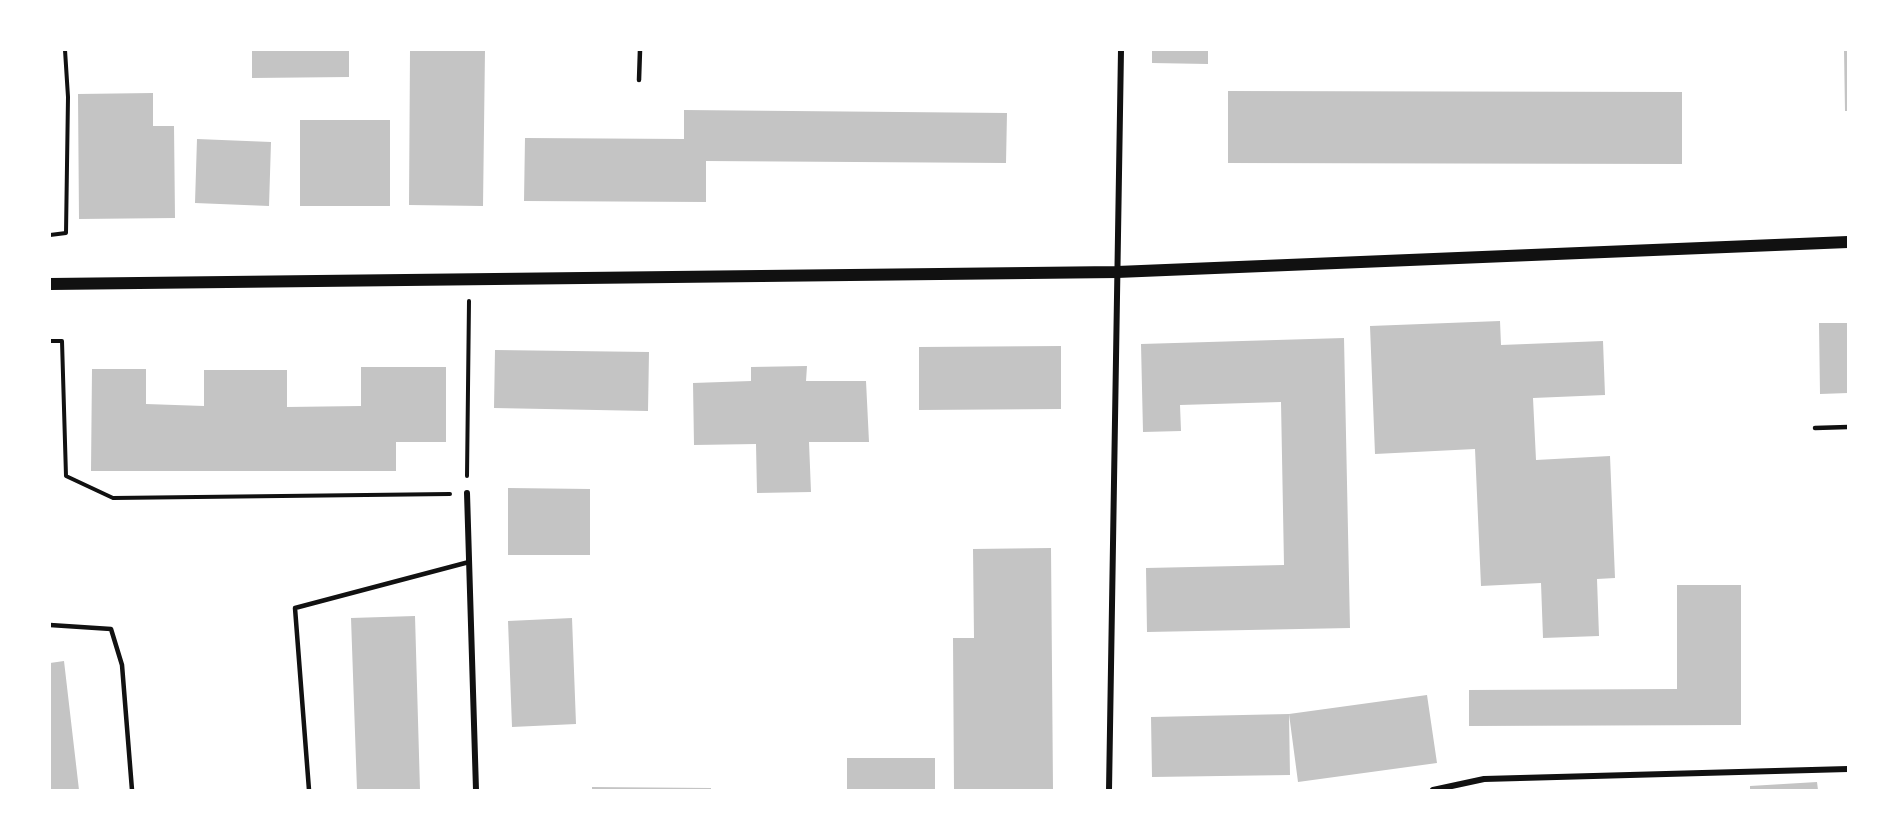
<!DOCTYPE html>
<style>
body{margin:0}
#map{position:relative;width:1898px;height:840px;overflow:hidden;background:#fff;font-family:Arial,sans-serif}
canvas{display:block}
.frame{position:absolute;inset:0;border:51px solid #fff;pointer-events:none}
</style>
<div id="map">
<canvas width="1898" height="840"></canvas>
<div class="frame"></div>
</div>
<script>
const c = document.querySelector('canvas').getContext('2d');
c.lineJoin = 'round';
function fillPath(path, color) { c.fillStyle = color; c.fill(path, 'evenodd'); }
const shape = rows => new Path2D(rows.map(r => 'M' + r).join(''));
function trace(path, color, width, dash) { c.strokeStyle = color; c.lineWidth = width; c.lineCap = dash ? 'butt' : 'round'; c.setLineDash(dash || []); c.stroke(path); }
const building = shape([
 [252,50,349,50,349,77,252,78],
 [410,50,485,50,483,206,409,205],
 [1152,50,1208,50,1208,64,1152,63],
 [1844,50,1848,50,1848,111,1845,111],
 [1228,91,1682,92,1682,164,1228,163],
 [153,93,153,126,174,126,175,218,79,219,78,94],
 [684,110,1007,113,1006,163,706,161,706,202,524,201,525,138,684,139],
 [300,120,390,120,390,206,300,206],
 [197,139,271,142,269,206,195,203],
 [1500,321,1501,345,1603,341,1605,395,1533,398,1536,460,1610,456,1615,578,1597,579,1599,636,1543,638,1541,583,1481,586,1475,449,1375,454,1370,326],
 [1819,323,1848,323,1848,393,1820,394],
 [1344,338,1350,628,1147,632,1146,568,1284,565,1281,402,1180,405,1181,431,1143,432,1141,344],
 [1061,346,1061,409,919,410,919,347],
 [495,350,649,352,648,411,494,408],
 [807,366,806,381,866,381,869,442,809,442,811,492,757,493,756,444,694,445,693,383,751,381,751,367],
 [361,367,446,367,446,442,396,442,396,471,91,471,92,369,146,369,146,404,204,406,204,370,287,370,287,407,361,406],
 [508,488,590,489,590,555,508,555],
 [1051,548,1053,790,954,790,953,638,974,638,973,549],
 [1677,585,1741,585,1741,725,1469,726,1469,690,1677,689],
 [415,616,420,790,357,790,351,618],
 [572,618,576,724,512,727,508,621],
 [64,661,79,790,50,790,50,663],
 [1427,695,1437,763,1298,782,1289,714],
 [1289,714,1290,775,1152,777,1151,717],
 [847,758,935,758,935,790,847,790],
 [1817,782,1818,790,1750,790,1750,786],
 [592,787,711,788,711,790,592,790]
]);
const path = shape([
 [50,235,66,233,68,97,65,50],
 [50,341,62,341,66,476,113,498,450,494],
 [467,476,469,301]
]);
const service = shape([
 [639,80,640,50],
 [1815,428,1848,427],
 [50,625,111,629,122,665,132,790],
 [309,790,295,608,469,562]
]);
const minor = shape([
 [467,493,476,790],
 [1109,790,1121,50],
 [1433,790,1484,779,1848,769]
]);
const secondary = shape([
 [50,284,1117,272,1848,242]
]);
fillPath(building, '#c4c4c4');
trace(path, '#111', 4);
trace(service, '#111', 4.5);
trace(minor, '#111', 6);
trace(secondary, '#111', 12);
</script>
